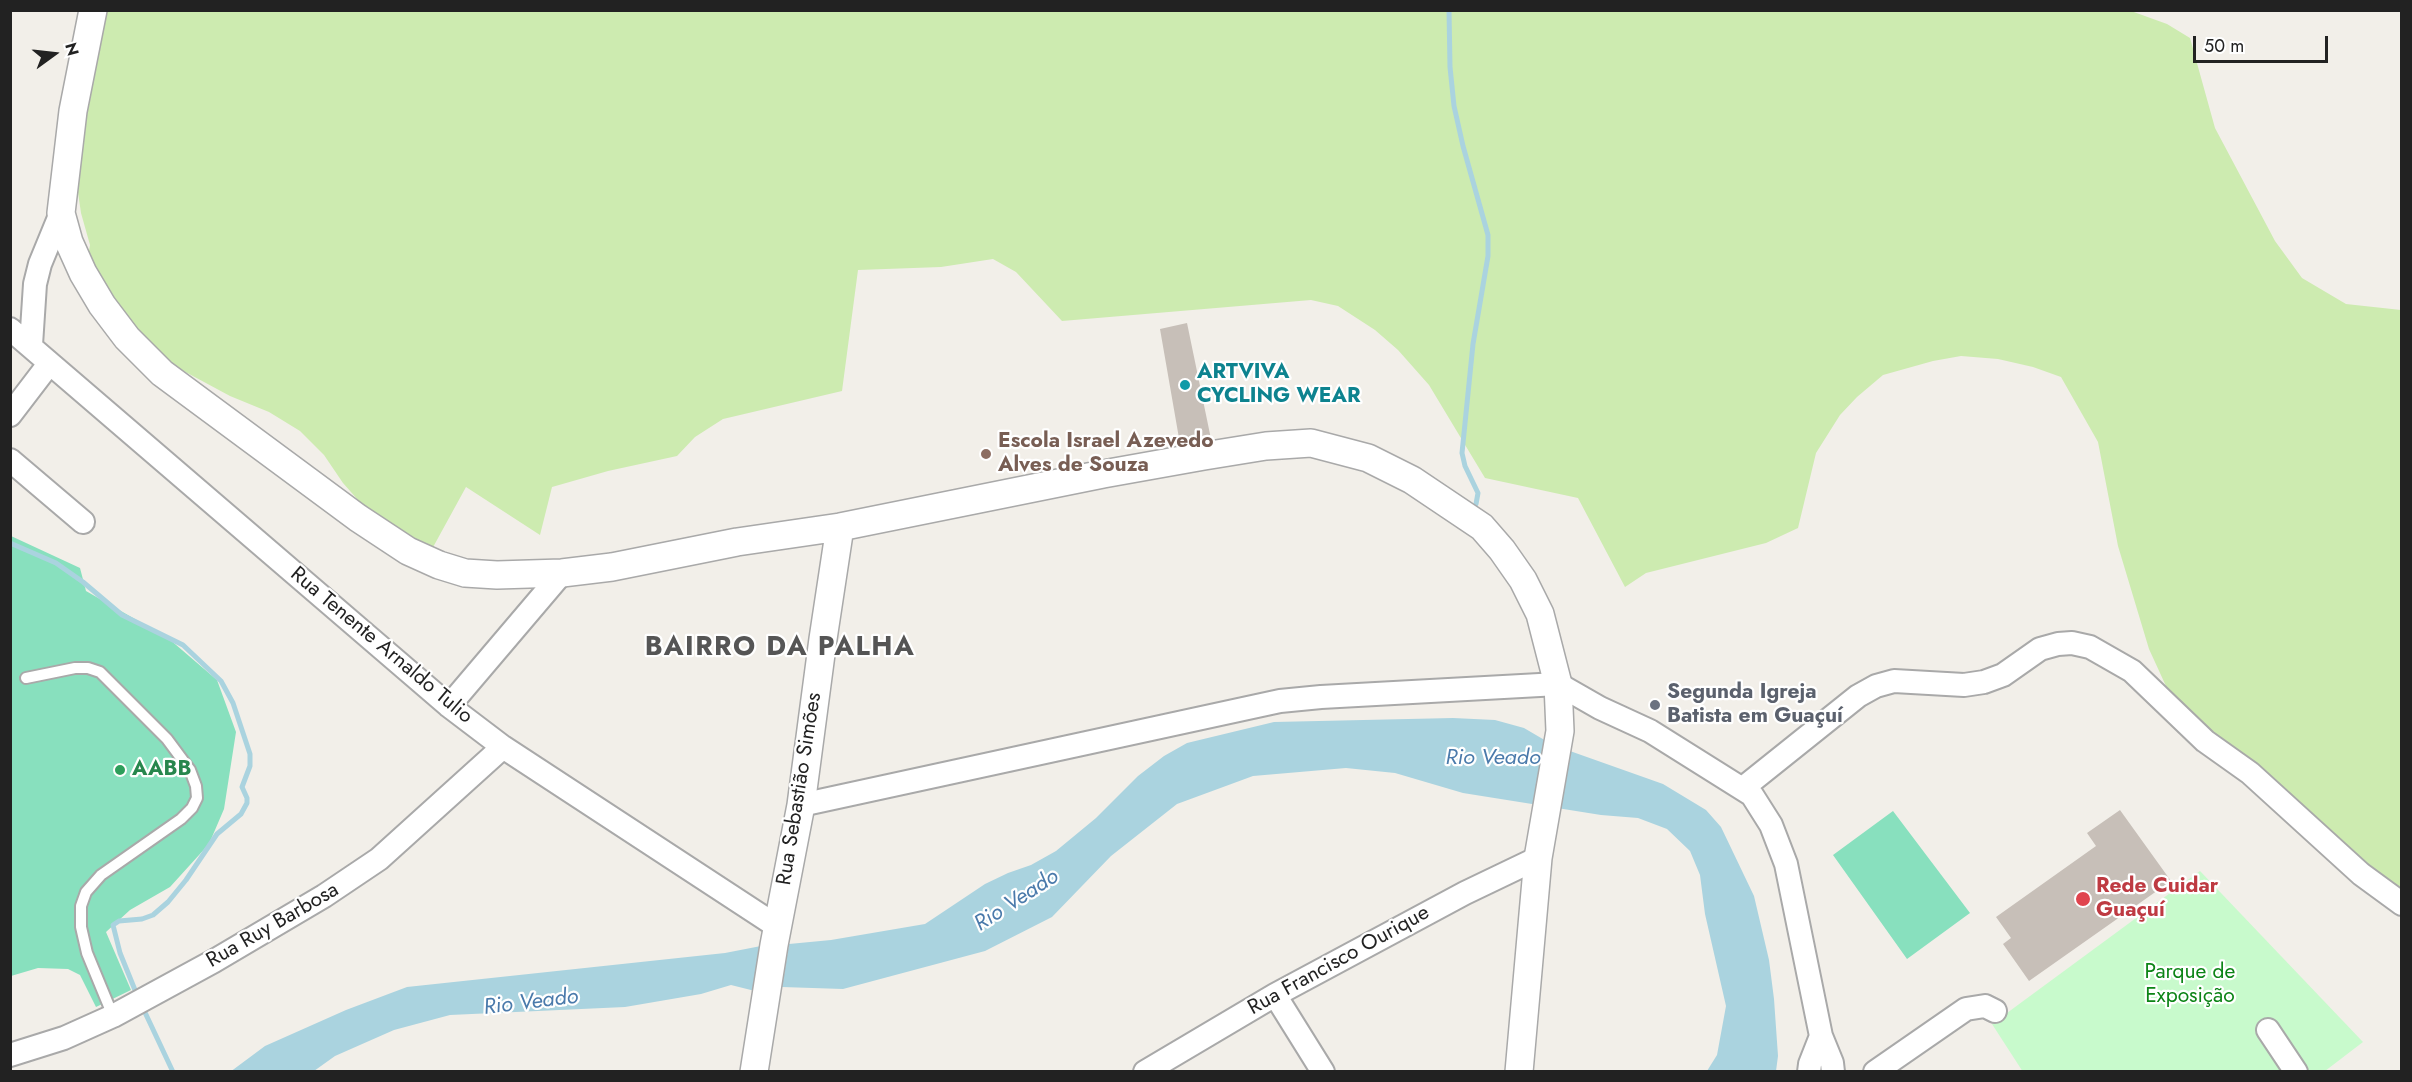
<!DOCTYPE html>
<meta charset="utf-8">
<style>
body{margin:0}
#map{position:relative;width:2412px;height:1082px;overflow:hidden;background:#f2efe9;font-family:Jost,sans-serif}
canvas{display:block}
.frame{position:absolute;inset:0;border:12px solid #222;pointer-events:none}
.north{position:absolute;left:24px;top:24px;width:60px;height:60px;-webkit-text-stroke:4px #fff;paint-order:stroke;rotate:75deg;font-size:16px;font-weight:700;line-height:24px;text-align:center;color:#222}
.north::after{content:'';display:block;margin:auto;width:21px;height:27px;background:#222;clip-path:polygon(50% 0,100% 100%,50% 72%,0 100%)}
.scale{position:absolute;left:2193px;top:36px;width:135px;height:27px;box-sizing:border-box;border:3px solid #222;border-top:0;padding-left:8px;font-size:18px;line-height:21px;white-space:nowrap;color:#222;-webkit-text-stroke:4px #fff;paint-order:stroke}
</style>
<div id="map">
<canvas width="2412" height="1082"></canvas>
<div class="frame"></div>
<div class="north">N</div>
<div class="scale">50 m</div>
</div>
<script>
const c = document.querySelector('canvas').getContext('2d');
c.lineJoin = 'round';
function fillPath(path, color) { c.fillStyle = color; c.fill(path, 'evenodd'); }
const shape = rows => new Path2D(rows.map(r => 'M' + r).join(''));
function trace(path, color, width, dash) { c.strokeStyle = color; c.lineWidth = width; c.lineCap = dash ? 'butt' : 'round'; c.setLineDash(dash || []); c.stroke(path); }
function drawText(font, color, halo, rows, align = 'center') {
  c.font = font + ' Jost,sans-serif'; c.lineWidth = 4.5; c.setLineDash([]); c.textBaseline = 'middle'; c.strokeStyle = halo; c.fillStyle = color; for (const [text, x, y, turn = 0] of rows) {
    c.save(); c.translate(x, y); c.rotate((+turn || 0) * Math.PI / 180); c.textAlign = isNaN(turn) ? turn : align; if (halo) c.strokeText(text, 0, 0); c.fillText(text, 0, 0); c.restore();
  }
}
const grass = shape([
 [107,10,2131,11,2167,24,2190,38,2215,128,2275,241,2302,278,2346,304,2401,310,2401,914,2272,784,2171,697,2149,649,2118,546,2098,442,2061,377,2033,367,1998,359,1961,356,1933,361,1883,375,1857,397,1840,415,1816,453,1798,528,1766,543,1646,573,1625,587,1578,498,1485,478,1429,385,1398,350,1375,330,1338,306,1311,300,1062,321,1016,272,993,259,941,267,858,270,842,391,723,419,695,437,677,456,608,471,552,487,540,535,466,487,426,560,373,517,343,483,324,455,300,431,269,412,230,396,139,347,87,263,90,245,81,213,75,172,81,109]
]);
const park = shape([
 [2200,871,2363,1042,2325,1071,2023,1072,1992,1024]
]);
const pitch = shape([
 [11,536,80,568,86,591,168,638,217,680,236,732,224,809,209,844,170,887,130,910,106,932,131,990,96,1007,80,975,68,969,38,968,11,976],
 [1893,811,1970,913,1907,959,1833,855]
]);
const water = shape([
 [1453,718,1495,720,1524,728,1553,745,1663,784,1706,810,1721,827,1754,896,1769,960,1774,999,1778,1056,1776,1071,1707,1071,1717,1055,1726,1006,1705,914,1700,875,1690,851,1667,829,1638,818,1601,815,1463,793,1395,773,1346,768,1253,776,1177,804,1111,856,1052,917,985,951,843,989,782,987,789,944,831,940,925,924,985,884,1008,873,1031,865,1056,851,1096,818,1138,776,1164,756,1187,743,1274,722],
 [761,946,755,991,731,985,701,994,625,1007,450,1015,394,1030,369,1041,335,1056,314,1071,230,1072,265,1046,346,1010,407,987,725,953]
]);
const stream = shape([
 [1449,10,1450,67,1454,106,1463,146,1488,235,1488,256,1473,344,1462,453,1465,466,1478,493,1476,504],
 [10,543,56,563,83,582,122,615,183,645,221,681,233,703,250,754,250,766,242,787,247,798,247,803,241,814,217,834,186,880,168,902,153,915,142,919,119,921,113,925,120,953,137,995],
 [142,1006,173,1072]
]);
const building = shape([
 [1187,323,1211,439,1180,444,1160,329],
 [2120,810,2171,881,2029,981,2003,944,2011,938,1996,917,2096,846,2087,833]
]);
const service = shape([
 [26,678,75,668,88,668,100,672,167,739,190,770,196,786,197,798,192,808,181,819,101,875,86,892,81,906,81,927,87,953,113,1016]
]);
const minor = shape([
 [10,329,449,706,503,747,778,927],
 [31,345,35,284,40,264,61,213],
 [10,415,49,364],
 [10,460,83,522],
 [449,706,562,573],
 [1743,788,1858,696,1876,686,1894,681,1964,685,1984,682,2003,675,2040,649,2058,644,2072,643,2090,647,2132,671,2205,741,2250,773,2361,874,2402,904],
 [801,805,1280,701,1321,697,1558,684,1600,708,1650,731,1752,795,1771,825,1786,864,1821,1036,1832,1063,1833,1072],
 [1275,995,1323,1072],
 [2268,1030,2296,1072],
 [10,1055,64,1038,113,1016,214,961,324,896,379,859,503,747],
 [1145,1072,1275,995,1465,893,1538,858],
 [1809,1072,1810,1064,1821,1036],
 [1875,1072,1966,1009,1985,1006,1995,1011]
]);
const tertiary = shape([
 [93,10,73,111,61,213,69,242,83,273,102,305,127,338,162,373,358,518,408,551,439,565,465,573,497,575,562,573,612,567,737,542,840,527,1103,474,1204,456,1266,446,1311,443,1368,458,1412,480,1482,527,1502,550,1523,580,1540,614,1558,684,1560,731,1538,858,1519,1072],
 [754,1072,774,945,801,805,823,639,840,527]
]);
const markers = [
 [1185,385,6,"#0f9aa8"],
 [986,454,6,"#8d6e63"],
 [1655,705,6,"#6b7280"],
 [120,770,6,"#2e9e5b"],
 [2083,899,8,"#e0444e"]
];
const cultureNames = [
 ["ARTVIVA",1197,373],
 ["CYCLING WEAR",1197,397]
];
const educationNames = [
 ["Escola Israel Azevedo",998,442],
 ["Alves de Souza",998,466]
];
const streetNames = [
 ["Rua Tenente Arnaldo Tulio",381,646,40],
 ["Rua Sebastião Simões",800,789,-81],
 ["Rua Ruy Barbosa",273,926,-30],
 ["Rua Francisco Ourique",1339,961,-29]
];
const worshipNames = [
 ["Segunda Igreja",1667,693],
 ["Batista em Guaçuí",1667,717]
];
const leisureNames = [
 ["AABB",132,770]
];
const healthNames = [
 ["Rede Cuidar",2096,887],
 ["Guaçuí",2096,911]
];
const parkNames = [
 ["Parque de",2190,973],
 ["Exposição",2190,997]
];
const waterNames = [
 ["Rio Veado",1493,759],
 ["Rio Veado",1017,901,-33],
 ["Rio Veado",531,1003,-7]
];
const districtNames = [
 ["BAIRRO DA PALHA",780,648]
];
fillPath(grass, '#cdebb0');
fillPath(park, '#c8facc');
fillPath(pitch, '#88e0be');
fillPath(water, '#aad3df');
trace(stream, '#aad3df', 5);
fillPath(building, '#c7bfb8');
trace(service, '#a9a9a9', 14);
trace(minor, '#a9a9a9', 26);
trace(tertiary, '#a9a9a9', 30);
trace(service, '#fff', 10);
trace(minor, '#fff', 22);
trace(tertiary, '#fff', 27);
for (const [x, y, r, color] of markers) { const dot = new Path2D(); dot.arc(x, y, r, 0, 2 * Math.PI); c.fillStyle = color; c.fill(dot); trace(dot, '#fff', 2); }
drawText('bold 21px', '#0d838f', '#fff', cultureNames, 'left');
drawText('bold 21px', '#785e54', '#fff', educationNames, 'left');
drawText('21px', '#222', '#fff', streetNames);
drawText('bold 21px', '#5b616d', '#fff', worshipNames, 'left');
drawText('bold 21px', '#27864d', '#fff', leisureNames, 'left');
drawText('bold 21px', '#be3a42', '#fff', healthNames, 'left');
drawText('21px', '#0c8416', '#fff', parkNames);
drawText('italic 22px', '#4a7aab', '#fff', waterNames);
c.letterSpacing = '1.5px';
drawText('bold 27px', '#555', '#fff', districtNames);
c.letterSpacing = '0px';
</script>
